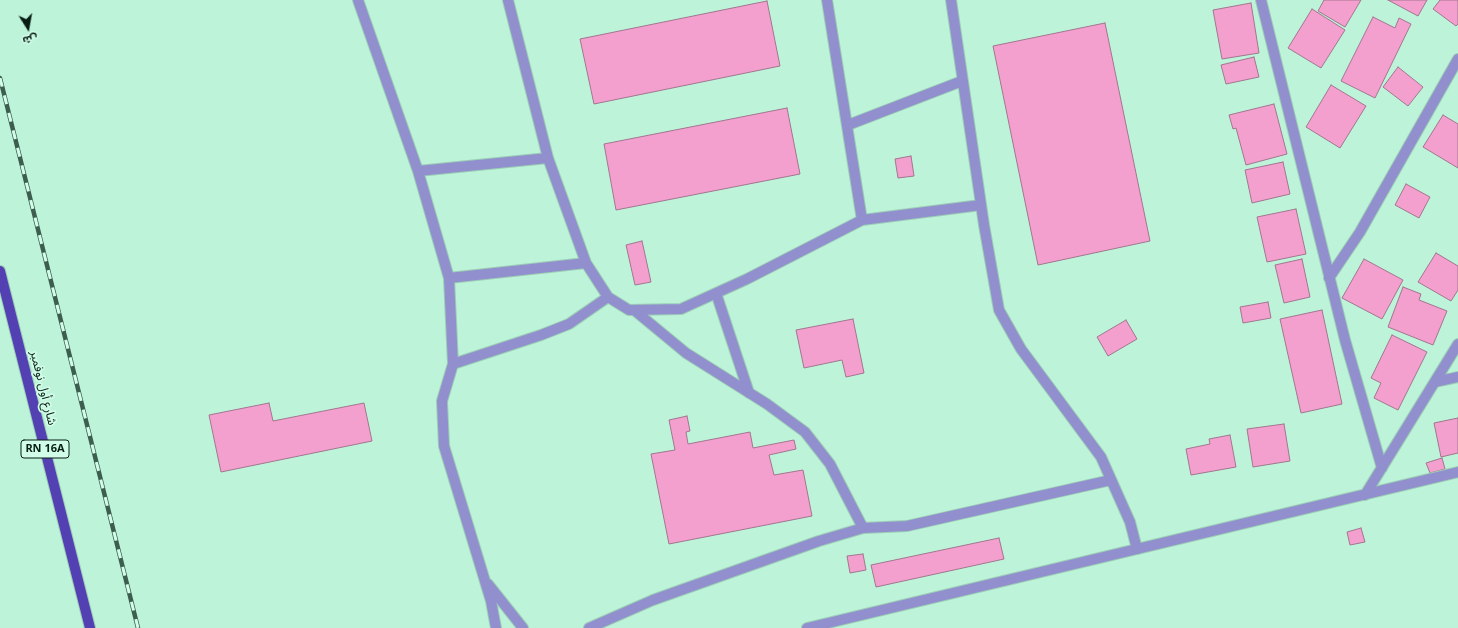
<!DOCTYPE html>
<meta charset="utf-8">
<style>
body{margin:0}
#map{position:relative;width:1458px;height:628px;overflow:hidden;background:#bcf3d9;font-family:"Noto Sans","Noto Sans Arabic",sans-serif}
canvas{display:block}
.north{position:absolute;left:8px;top:8px;width:40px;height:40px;-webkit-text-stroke:3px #d1fde8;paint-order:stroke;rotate:169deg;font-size:11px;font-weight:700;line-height:16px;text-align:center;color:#081e15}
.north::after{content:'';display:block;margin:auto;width:14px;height:18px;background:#081e15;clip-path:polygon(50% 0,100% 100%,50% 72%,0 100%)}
</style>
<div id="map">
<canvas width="1458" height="628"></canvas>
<div class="north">ش</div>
</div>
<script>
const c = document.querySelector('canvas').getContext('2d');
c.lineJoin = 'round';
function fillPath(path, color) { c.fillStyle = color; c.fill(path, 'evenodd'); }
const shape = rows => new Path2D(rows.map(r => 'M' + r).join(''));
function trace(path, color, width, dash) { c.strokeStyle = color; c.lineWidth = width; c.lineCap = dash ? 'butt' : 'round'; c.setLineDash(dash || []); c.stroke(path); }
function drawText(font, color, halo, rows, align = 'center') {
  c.font = font + ' "Noto Sans","Noto Sans Arabic",sans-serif'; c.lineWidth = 3.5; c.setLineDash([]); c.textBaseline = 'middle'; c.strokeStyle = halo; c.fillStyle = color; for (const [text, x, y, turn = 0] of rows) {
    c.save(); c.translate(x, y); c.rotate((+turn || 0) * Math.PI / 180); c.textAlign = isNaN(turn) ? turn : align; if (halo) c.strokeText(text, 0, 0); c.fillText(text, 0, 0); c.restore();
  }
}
const building = shape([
 [1324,0,1361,0,1345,27,1318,11,1324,0],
 [1388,0,1427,0,1418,16,1388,0],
 [1440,0,1458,0,1458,24,1456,26,1433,9,1440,0],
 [767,1,780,66,594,104,580,39,767,1],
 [1251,3,1259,53,1222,59,1213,10,1251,3],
 [1312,9,1345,30,1321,68,1288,48,1312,9],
 [1373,17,1395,28,1399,18,1411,24,1375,98,1341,81,1373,17],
 [1105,23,1150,241,1038,265,993,46,1105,23],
 [1254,57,1259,77,1226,84,1221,65,1254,57],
 [1398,67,1423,87,1408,106,1383,87,1398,67],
 [1331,85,1366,106,1340,148,1306,127,1331,85],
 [1274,104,1287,154,1246,165,1236,128,1233,129,1229,115,1274,104],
 [787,108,800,174,616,210,604,144,787,108],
 [1443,115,1458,124,1458,168,1423,147,1443,115],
 [911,156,914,176,898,178,895,159,911,156],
 [1283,162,1290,194,1252,203,1245,170,1283,162],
 [1406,184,1430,197,1419,218,1395,205,1406,184],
 [1296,209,1306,254,1267,262,1257,217,1296,209],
 [642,241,651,282,635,285,626,245,642,241],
 [1436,253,1458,266,1458,290,1451,301,1418,282,1436,253],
 [1302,259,1310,297,1284,303,1275,265,1302,259],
 [1364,259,1403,280,1382,319,1342,298,1364,259],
 [1403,287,1421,294,1419,300,1447,311,1433,345,1388,327,1403,287],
 [1268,302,1271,318,1243,323,1240,307,1268,302],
 [1322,310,1342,404,1301,413,1280,319,1322,310],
 [853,319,864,373,846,377,842,360,804,368,796,330,853,319],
 [1126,320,1137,339,1108,356,1097,337,1126,320],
 [1392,335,1427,352,1398,410,1374,398,1381,383,1371,378,1392,335],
 [269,403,273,421,364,403,372,441,221,472,209,415,269,403],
 [687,416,690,431,686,432,688,444,750,432,753,448,794,440,796,449,769,455,774,475,803,470,812,516,669,544,651,454,675,450,669,420,687,416],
 [1458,418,1458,453,1441,457,1434,423,1458,418],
 [1284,424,1290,461,1253,467,1247,429,1284,424],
 [1230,435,1236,467,1191,475,1186,449,1210,444,1209,439,1230,435],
 [1442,458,1445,469,1430,473,1426,463,1442,458],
 [1361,528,1365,542,1350,545,1347,532,1361,528],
 [999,538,1004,559,876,587,871,565,999,538],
 [863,554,866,570,850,573,847,556,863,554]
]);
const lane = shape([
 [358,0,418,171,449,278,453,364,442,401,444,446,491,601,496,628],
 [508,0,548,158,586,263,608,297,629,310,681,309,747,279,862,220,981,205],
 [827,0,862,220],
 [951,0,984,225,999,310,1021,349,1101,457,1130,522,1137,549],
 [848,125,962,81],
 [418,171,548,158],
 [449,278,586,263],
 [716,293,749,393],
 [634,310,686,353,767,404,805,432,830,464,863,528],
 [453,364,541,335,569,324,608,297],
 [488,584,523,628],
 [589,628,653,600,819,541,863,528,907,526,1111,480]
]);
const street = shape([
 [1261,0,1345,340,1382,468],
 [1329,278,1360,232,1458,59],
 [1435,382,1458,377],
 [1365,495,1458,344],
 [807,628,1458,472]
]);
const primary = shape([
 [0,271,90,628]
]);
const rail = shape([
 [0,78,138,628]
]);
const shields = [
 [45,449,48]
];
const shieldNames = [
 ["RN 16A",45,449]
];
const streetNames = [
 ["شارع أول نوفمبر",43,388,76]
];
fillPath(building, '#f3a0cf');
trace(building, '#a3758e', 1);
trace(lane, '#9ccdb6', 12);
trace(street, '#9ccdb6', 12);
trace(primary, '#9ccdb6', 12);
trace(lane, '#918fce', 10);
trace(street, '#918fce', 10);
trace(primary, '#5340b3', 10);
trace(rail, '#3d5d4f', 4.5);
trace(rail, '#d1fde8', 3, [9]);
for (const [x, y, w] of shields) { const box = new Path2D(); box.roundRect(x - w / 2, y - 9, w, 18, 3); c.fillStyle = '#d1fde8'; c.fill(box); trace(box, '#081e15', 1); }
drawText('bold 11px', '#081e15', null, shieldNames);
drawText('12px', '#081e15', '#d1fde8', streetNames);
</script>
